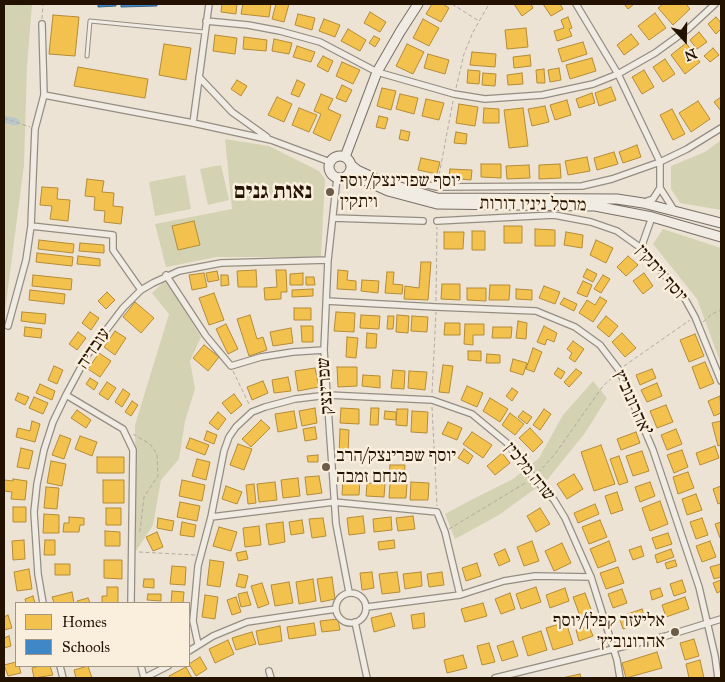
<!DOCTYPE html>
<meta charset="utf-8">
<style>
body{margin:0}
#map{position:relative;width:725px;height:682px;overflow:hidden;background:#ede3d5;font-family:"IM FELL Great Primer",serif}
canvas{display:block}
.frame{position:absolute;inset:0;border:5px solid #231200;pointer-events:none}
.legend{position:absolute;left:15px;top:602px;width:175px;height:65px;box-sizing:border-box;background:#faeedd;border:1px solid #a49685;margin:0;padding:6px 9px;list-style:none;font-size:15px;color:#231200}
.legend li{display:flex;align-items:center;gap:10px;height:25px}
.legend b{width:25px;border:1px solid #a49685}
.north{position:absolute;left:660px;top:15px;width:50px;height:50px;-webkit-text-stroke:4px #faeedd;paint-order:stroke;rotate:159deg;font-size:14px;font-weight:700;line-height:20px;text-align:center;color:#231200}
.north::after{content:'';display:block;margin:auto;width:18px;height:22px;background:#231200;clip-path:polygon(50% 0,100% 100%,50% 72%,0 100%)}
</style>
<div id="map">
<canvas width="725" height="682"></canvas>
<div class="frame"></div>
<ul class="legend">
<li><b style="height:14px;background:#f2c14e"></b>Homes</li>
<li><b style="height:14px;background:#3f88c5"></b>Schools</li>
</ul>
<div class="north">N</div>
</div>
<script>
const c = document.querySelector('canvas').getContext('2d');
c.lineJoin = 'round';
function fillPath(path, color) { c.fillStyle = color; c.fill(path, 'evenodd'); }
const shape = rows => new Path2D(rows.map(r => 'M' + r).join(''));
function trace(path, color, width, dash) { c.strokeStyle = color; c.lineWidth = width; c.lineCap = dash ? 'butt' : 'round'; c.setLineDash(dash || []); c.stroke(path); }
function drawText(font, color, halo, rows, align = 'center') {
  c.font = font + ' "IM FELL Great Primer","Frank Ruhl Libre",serif'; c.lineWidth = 5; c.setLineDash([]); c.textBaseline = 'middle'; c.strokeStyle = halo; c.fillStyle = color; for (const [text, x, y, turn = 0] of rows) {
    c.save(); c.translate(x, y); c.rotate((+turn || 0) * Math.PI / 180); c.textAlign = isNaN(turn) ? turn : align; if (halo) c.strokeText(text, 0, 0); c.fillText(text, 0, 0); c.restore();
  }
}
const green = shape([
 [4,4,32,4,27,67,24,165,4,319],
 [225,139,269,146,319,171,325,179,321,257,217,257,166,267,155,224,232,209],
 [721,140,721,210,680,203,671,189,671,166,705,152],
 [221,165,229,200,208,205,200,169],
 [185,175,191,209,155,216,149,182],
 [663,229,721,248,721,364,697,299,653,244],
 [166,280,201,337,190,361,195,389,185,421,179,459,161,480,153,525,136,551,135,425,169,314,152,293],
 [593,381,607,398,585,433,547,480,499,515,455,539,445,514,471,500,513,479,539,458,563,415]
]);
const homes = shape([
 [222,4,237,4,236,14,221,12,222,4],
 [243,4,271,4,269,17,241,14,243,4],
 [276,4,289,4,284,22,272,19,276,4],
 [432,4,443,4,449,8,441,22,426,14,432,4],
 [514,4,531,4,533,8,522,16,514,4],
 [543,4,560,4,563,9,551,16,543,4],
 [624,4,634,4,628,9,624,4],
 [663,4,686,4,690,9,673,25,658,8,663,4],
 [370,12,386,22,380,32,364,23,370,12],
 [655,13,666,28,649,40,638,26,655,13],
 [298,14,315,18,312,30,295,25,298,14],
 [53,15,79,17,75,56,49,54,53,15],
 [568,17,572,28,569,29,572,36,557,41,554,31,564,28,561,20,568,17],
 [716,17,721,23,721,29,716,34,708,24,716,17],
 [324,19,340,25,335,37,319,31,324,19],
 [423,19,439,28,429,46,413,38,423,19],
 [526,28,528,47,507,49,505,30,526,28],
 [348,29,366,40,360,51,341,41,348,29],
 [699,32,707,42,697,49,690,40,699,32],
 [631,34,639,44,624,55,617,45,631,34],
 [215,35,237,38,235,54,213,51,215,35],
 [374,36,380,39,375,47,369,43,374,36],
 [244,37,267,40,266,51,243,49,244,37],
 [274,39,292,43,289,54,272,51,274,39],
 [583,42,587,54,562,62,558,49,583,42],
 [686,43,700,62,685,74,671,55,686,43],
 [164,44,191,48,186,80,159,75,164,44],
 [407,44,424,52,413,74,396,66,407,44],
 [297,46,315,52,311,62,293,57,297,46],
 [713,48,719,55,710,62,704,56,713,48],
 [472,52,496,54,495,67,470,65,472,52],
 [428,54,449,60,445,74,424,68,428,54],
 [530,55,531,66,514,68,513,57,530,55],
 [323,56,333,61,328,72,317,66,323,56],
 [592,58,596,71,570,79,566,65,592,58],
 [665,59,675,74,663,82,653,67,665,59],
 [342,62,360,70,353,84,336,76,342,62],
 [78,67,148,79,145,98,74,86,78,67],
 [559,68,561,80,550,82,548,70,559,68],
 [544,69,545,83,537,83,536,70,544,69],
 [468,70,480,71,479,84,467,83,468,70],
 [644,70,654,87,642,94,632,77,644,70],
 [483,73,496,74,495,86,482,85,483,73],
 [522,73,523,84,508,85,507,75,522,73],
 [237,80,247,86,241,96,231,89,237,80],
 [297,80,305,84,299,97,291,94,297,80],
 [342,85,352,90,346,102,336,98,342,85],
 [611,87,616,100,599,106,595,93,611,87],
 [382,88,396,91,391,110,377,106,382,88],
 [592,93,595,103,579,108,576,99,592,93],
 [321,94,333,99,328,109,341,115,330,141,313,133,321,114,314,111,321,94],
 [400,94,418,98,414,114,396,109,400,94],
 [277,97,292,104,284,122,268,115,277,97],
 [721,97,721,111,714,102,721,97],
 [426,99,444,103,439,120,422,116,426,99],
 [567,100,571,115,555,120,550,105,567,100],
 [698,101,710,119,691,132,679,113,698,101],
 [459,104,478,107,475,126,456,123,459,104],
 [545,106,549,122,532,126,528,109,545,106],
 [299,108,317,115,309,132,292,125,299,108],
 [484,108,499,109,499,123,483,123,484,108],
 [523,108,528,146,509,148,504,110,523,108],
 [672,109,685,134,673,140,660,115,672,109],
 [379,116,388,118,385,129,376,127,379,116],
 [401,130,410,132,408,141,399,139,401,130],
 [456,132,467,134,466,144,454,143,456,132],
 [637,145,641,157,623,163,619,152,637,145],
 [614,152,618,164,597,170,594,158,614,152],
 [587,157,590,171,568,175,565,161,587,157],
 [421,158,440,162,437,174,418,170,421,158],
 [481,164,501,164,501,178,481,177,481,164],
 [560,164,561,178,539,179,539,165,560,164],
 [529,165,530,178,507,179,506,166,529,165],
 [450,169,472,170,471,180,449,178,450,169],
 [87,179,104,181,102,192,114,193,113,206,123,207,121,224,104,222,105,211,94,210,95,197,85,196,87,179],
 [42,187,58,188,57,199,70,200,68,221,50,219,52,206,40,205,42,187],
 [194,221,200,245,178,250,172,226,194,221],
 [504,226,522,226,522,243,504,243,504,226],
 [535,229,555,230,555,246,535,246,535,229],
 [472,231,485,231,485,250,472,250,472,231],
 [444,232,464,232,463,249,444,249,444,232],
 [566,232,583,235,582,248,564,245,566,232],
 [39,240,74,244,73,253,38,249,39,240],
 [596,240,613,248,606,263,590,255,596,240],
 [80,243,104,245,104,253,79,251,80,243],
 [37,253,73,257,72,266,36,262,37,253],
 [78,256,100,259,100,266,77,264,78,256],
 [628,256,638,265,626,276,617,267,628,256],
 [421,262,431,262,428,300,404,299,405,286,419,288,421,262],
 [587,269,597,274,593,282,583,277,587,269],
 [256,270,257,287,238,287,237,271,256,270],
 [276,270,286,270,287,292,281,292,281,299,265,300,264,288,277,287,276,270],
 [338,270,348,271,347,280,356,281,356,290,337,289,338,270],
 [217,271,219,280,208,282,206,273,217,271],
 [387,272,394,272,393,284,403,285,402,294,385,293,387,272],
 [204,273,207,287,192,290,189,275,204,273],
 [303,273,303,285,290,285,290,274,303,273],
 [644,273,653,286,643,294,633,281,644,273],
 [33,275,72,279,71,290,32,286,33,275],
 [221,275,228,275,229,285,221,286,221,275],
 [603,275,610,279,601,293,594,289,603,275],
 [306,277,314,277,315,285,306,285,306,277],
 [362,280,379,281,378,293,361,291,362,280],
 [583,281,592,285,587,297,577,293,583,281],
 [442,284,460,284,460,300,441,299,442,284],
 [490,285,510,285,509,300,489,300,490,285],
 [544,286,560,292,555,304,539,298,544,286],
 [467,288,486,288,486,301,467,300,467,288],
 [313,289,313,296,292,297,292,290,313,289],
 [516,289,532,290,532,300,516,299,516,289],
 [30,290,65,294,64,304,29,300,30,290],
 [107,292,115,300,106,309,98,301,107,292],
 [214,293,224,320,209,325,199,298,214,293],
 [600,297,607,301,593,322,579,313,587,300,595,305,600,297],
 [564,298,577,304,574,311,560,304,564,298],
 [135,302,154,318,141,333,123,317,135,302],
 [294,308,311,308,311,320,294,320,294,308],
 [22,312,46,314,45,324,21,321,22,312],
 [90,312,99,318,91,330,82,323,90,312],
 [336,312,355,313,354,332,334,331,336,312],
 [250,315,257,339,263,337,267,350,249,356,237,319,250,315],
 [361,315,380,316,379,329,360,328,361,315],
 [397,315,409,316,408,333,396,332,397,315],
 [388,316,394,316,393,329,387,329,388,316],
 [412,316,428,317,427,332,411,331,412,316],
 [606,316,618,326,609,337,597,327,606,316],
 [518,321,527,323,526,339,516,338,518,321],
 [445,323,460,323,460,335,444,335,445,323],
 [226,324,238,349,228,354,216,329,226,324],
 [465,324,484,324,484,335,473,335,473,345,464,344,465,324],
 [301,326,313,326,313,342,302,342,301,326],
 [544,326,557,333,554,342,547,339,545,345,537,342,544,326],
 [25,327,42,329,41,338,24,336,25,327],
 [493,327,512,327,511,338,492,338,493,327],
 [291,328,293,343,273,346,270,332,291,328],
 [115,331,126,338,115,355,104,347,115,331],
 [78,332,86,338,77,350,69,344,78,332],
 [367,333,377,334,376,348,366,348,367,333],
 [622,333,636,348,625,357,612,342,622,333],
 [695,334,704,356,689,362,680,340,695,334],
 [347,337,358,338,356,358,346,357,347,337],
 [573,341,584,349,575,362,569,358,572,353,567,349,573,341],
 [204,345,219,357,208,371,193,358,204,345],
 [533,348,542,352,534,372,526,369,533,348],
 [468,351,481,351,481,361,468,360,468,351],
 [99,353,111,361,100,377,88,369,99,353],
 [487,354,500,355,500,363,486,363,487,354],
 [513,359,527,363,523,375,510,371,513,359],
 [705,362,714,383,700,389,692,367,705,362],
 [443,365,453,366,449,393,439,392,443,365],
 [54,366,63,370,57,384,48,380,54,366],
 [337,367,357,367,357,386,338,387,337,367],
 [315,368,319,387,298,391,295,371,315,368],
 [558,368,565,372,561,379,554,374,558,368],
 [576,369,582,373,569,387,564,382,576,369],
 [652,369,656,378,640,385,636,375,652,369],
 [393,370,405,371,404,389,391,388,393,370],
 [409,371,427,372,425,390,408,388,409,371],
 [363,375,380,376,380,388,362,386,363,375],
 [288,377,291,391,274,393,272,380,288,377],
 [90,378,98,383,94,390,86,384,90,378],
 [263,381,268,393,252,400,247,387,263,381],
 [107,382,116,388,108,400,99,394,107,382],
 [657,383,662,396,647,402,641,390,657,383],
 [40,384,55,391,52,400,36,393,40,384],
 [467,386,483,393,477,407,461,400,467,386],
 [512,388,518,392,512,401,506,396,512,388],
 [123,389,130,394,122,407,115,402,123,389],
 [18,393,29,397,25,405,15,400,18,393],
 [234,394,242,405,231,414,222,403,234,394],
 [720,396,721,413,714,416,708,401,720,396],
 [34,397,48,403,43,414,29,408,34,397],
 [490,398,508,409,500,422,483,411,490,398],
 [132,401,138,405,131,416,125,412,132,401],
 [666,405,673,422,657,428,650,411,666,405],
 [315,408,317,423,302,426,299,411,315,408],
 [341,408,359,409,359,424,340,423,341,408],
 [371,408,379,408,378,425,370,425,371,408],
 [397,409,408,409,407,426,396,425,397,409],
 [544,409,551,414,540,430,533,425,544,409],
 [77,410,91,420,86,428,71,418,77,410],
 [294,411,297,428,278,432,275,414,294,411],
 [385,411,396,412,396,420,384,419,385,411],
 [412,411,428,412,427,433,411,432,412,411],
 [523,411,532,417,527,424,518,417,523,411],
 [218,412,226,419,218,430,209,423,218,412],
 [510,413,524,424,515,435,502,425,510,413],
 [261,420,270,428,251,447,242,439,261,420],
 [32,421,40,424,35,442,16,437,18,428,30,431,32,421],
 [721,421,721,445,718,446,712,423,721,421],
 [448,422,462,428,457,440,442,434,448,422],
 [315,427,317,439,305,441,303,429,315,427],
 [530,428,543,442,533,452,519,438,530,428],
 [340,429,349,430,348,454,339,454,340,429],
 [676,429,682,444,667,450,661,435,676,429],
 [207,431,217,435,214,444,204,440,207,431],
 [472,432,492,445,483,458,463,444,472,432],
 [636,432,640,443,621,450,617,439,636,432],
 [60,435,71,439,64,459,52,455,60,435],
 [80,436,97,442,92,456,75,449,80,436],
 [190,438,209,445,205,455,186,448,190,438],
 [238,444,252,449,244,470,230,465,238,444],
 [601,445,615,484,594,491,581,452,601,445],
 [715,446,719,458,700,465,696,453,715,446],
 [21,448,33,451,29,469,17,467,21,448],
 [464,449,473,456,468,464,458,458,464,449],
 [682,450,688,467,674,473,667,455,682,450],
 [642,451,649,471,633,476,626,456,642,451],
 [502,453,510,463,495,475,487,466,502,453],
 [318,455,318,462,308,462,307,456,318,455],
 [619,456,628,482,619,485,610,459,619,456],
 [97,457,124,457,124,473,97,473,97,457],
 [197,459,210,462,206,480,192,476,197,459],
 [51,461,66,464,62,486,47,483,51,461],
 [390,465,405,465,404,479,389,478,390,465],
 [688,472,694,488,678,494,673,477,688,472],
 [574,474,583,489,567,499,557,484,574,474],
 [319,476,322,493,307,495,305,477,319,476],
 [298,478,300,496,283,498,281,480,298,478],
 [13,479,27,481,25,500,11,499,12,492,4,491,4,480,13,481,13,479],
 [343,479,360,480,359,495,342,495,343,479],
 [103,480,124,480,124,503,103,503,103,480],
 [182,480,205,485,202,501,179,496,182,480],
 [275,482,277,500,259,502,257,484,275,482],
 [411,482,429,483,428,500,410,500,411,482],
 [650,482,655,496,640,502,635,487,650,482],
 [367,483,385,484,384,497,366,496,367,483],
 [390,483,407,484,406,498,389,498,390,483],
 [254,484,256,503,248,504,246,485,254,484],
 [226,486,242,492,237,504,222,499,226,486],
 [721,486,721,503,718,504,713,489,721,486],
 [46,487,59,488,57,509,44,508,46,487],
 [617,492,623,510,611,514,605,496,617,492],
 [696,494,702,510,687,515,682,499,696,494],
 [660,501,668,524,650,531,642,508,660,501],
 [180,502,200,506,197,521,177,517,180,502],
 [595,504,599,514,578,523,574,513,595,504],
 [13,507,26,507,26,522,13,522,13,507],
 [106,508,121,508,121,525,106,525,106,508],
 [540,508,550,524,536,532,527,516,540,508],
 [44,514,59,515,59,533,43,533,44,514],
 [363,516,365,533,349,535,347,518,363,516],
 [413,516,415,529,398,531,396,518,413,516],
 [69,517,84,518,84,525,80,525,79,532,63,532,64,523,69,523,69,517],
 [391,517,392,530,374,532,373,519,391,517],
 [158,518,174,521,172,531,157,528,158,518],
 [323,518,326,536,312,538,309,519,323,518],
 [702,518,708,535,696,539,690,522,702,518],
 [302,520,304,533,291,535,289,522,302,520],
 [600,520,607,537,589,544,582,527,600,520],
 [182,522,196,525,194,537,180,535,182,522],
 [283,522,285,542,269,545,266,524,283,522],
 [721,522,721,537,720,538,715,524,721,522],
 [259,526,261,545,245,547,243,528,259,526],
 [219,527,237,532,231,551,213,546,219,527],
 [105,531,120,532,120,546,105,546,105,531],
 [157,532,163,547,153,551,146,537,157,532],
 [668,533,672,544,656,549,652,538,668,533],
 [24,540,25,559,13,560,12,541,24,540],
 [45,540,55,540,55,555,44,555,45,540],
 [394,540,395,548,379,550,378,542,394,540],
 [532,541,539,561,524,566,517,547,532,541],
 [609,541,616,561,598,568,590,549,609,541],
 [710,541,716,557,702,562,696,546,710,541],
 [562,543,571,563,554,571,545,551,562,543],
 [641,546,644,556,633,560,629,550,641,546],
 [505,549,510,561,499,566,494,554,505,549],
 [671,549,674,557,657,563,655,555,671,549],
 [246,551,248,559,238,561,236,553,246,551],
 [104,560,122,560,122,579,104,578,104,560],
 [210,560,224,562,220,587,207,585,210,560],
 [675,560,677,566,667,569,665,563,675,560],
 [477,563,481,576,466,581,462,568,477,563],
 [55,564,70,564,70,575,55,575,55,564],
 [721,564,721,577,714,579,710,567,721,564],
 [172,566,186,567,185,585,170,584,172,566],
 [618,567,624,583,606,589,600,573,618,567],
 [29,569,32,589,17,591,14,572,29,569],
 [372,572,374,588,362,590,360,573,372,572],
 [397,572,400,592,382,594,379,574,397,572],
 [421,572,422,586,405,589,403,574,421,572],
 [442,572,444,585,429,587,427,574,442,572],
 [239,574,248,576,245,588,236,586,239,574],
 [332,577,335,599,321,602,317,579,332,577],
 [144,579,154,579,154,588,143,587,144,579],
 [313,579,316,601,299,604,296,582,313,579],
 [682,580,686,592,674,596,670,584,682,580],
 [721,580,721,591,717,593,713,583,721,580],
 [289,582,293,603,275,606,271,585,289,582],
 [262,583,269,604,258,608,251,586,262,583],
 [107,587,118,587,118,603,102,603,102,596,107,596,107,587],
 [536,587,541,602,521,609,516,594,536,587],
 [565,588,569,601,550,608,546,595,565,588],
 [660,588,663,596,652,600,650,591,660,588],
 [622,589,627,603,613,608,608,594,622,589],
 [172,591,184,592,183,603,171,603,172,591],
 [72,592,74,603,54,603,52,597,72,592],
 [247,592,251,605,241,607,238,594,247,592],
 [510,593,515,609,501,614,495,599,510,593],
 [585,593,592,612,580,616,573,597,585,593],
 [148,594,161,594,161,601,147,600,148,594],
 [205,595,218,597,215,619,202,617,205,595],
 [33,596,35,603,26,603,25,599,33,596],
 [236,597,241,612,232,615,227,600,236,597],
 [685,597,689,609,666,617,662,605,685,597],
 [88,598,90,603,77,603,77,601,88,598],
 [483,603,487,616,465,622,461,609,483,603],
 [642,609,646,621,623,629,619,617,642,609],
 [391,613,395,626,374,632,371,618,391,613],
 [424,613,425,627,413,629,411,615,424,613],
 [8,615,12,628,4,630,4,617,8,615],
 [338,619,340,630,322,632,320,621,338,619],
 [566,622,573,644,553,650,546,628,566,622],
 [314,623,316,635,289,639,287,627,314,623],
 [280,626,282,641,259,645,256,631,280,626],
 [589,626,593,636,579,641,576,630,589,626],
 [541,631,547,650,528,656,522,637,541,631],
 [252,632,256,644,236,650,232,638,252,632],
 [9,636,11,646,4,648,4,638,9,636],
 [694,639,699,656,685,660,680,643,694,639],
 [228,640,234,654,215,663,209,649,228,640],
 [513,641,518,656,502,661,497,646,513,641],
 [489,643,495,662,482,665,477,646,489,643],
 [657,652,662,668,626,678,622,663,657,652],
 [463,655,467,668,447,673,444,660,463,655],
 [200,657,207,669,196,676,189,664,200,657],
 [700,660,704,678,689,678,686,664,700,660],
 [16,662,16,666,19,666,21,673,8,676,4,665,16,662],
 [40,666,50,666,53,675,34,678,32,668,40,666],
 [88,666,92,678,76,678,74,670,88,666],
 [186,667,192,678,170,678,169,676,186,667],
 [580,674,581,678,562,678,580,674]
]);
const schools = shape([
 [98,4,116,4,116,6,98,7,98,4],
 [121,4,157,4,157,6,121,7,121,4]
]);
const canal = shape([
 [4,119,16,122]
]);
const path = shape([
 [452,4,479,21],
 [42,19,43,4],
 [456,88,464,54,473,32,489,4],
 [4,118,30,127],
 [438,181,453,101],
 [436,301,437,227],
 [703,322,712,314,721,310],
 [624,366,690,320],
 [233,371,250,406],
 [432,393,436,312],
 [432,407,437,506],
 [133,434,150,444,157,454,158,476,144,497,140,531,138,533],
 [538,473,555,454,603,386,614,376],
 [449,529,527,482],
 [139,552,195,555]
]);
const lane = shape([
 [87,56,90,21,204,32]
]);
const street = shape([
 [576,4,618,74,660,162,660,188],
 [206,21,248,25,280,31,320,42,377,72,454,94,485,99,542,95,593,84,618,74,655,53,688,29,715,4],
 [199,77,232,112,267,137],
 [44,95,193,123,271,140,330,162],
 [193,123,209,4],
 [337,178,328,260,324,350,336,524,349,592],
 [419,183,437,187,582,186,612,179,660,162,687,149,721,128],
 [660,188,674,210],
 [644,202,653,199,660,188],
 [333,218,423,221],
 [437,221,554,215,591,222,617,231,641,248,685,299,695,317,721,381],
 [31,226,113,235,113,250,141,290],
 [641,248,652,217],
 [166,275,206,336,231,366,261,357,293,352,324,350],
 [326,301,436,307,536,311,575,327,600,345,619,370,653,450,699,587,715,656,718,678],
 [8,326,26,260,31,226,35,129,44,95,42,24],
 [66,395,123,429,133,450,131,603],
 [211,517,334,502,437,512,445,532,460,595],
 '336 608a15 15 0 1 1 30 0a15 15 0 1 1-30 0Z',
 [43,603,38,574,34,512,37,484,44,450,53,422,66,395,88,354,123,308,141,290,153,283,179,271,221,263,328,260],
 [367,607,460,595,504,581,535,576,591,577],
 [355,622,367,678],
 [198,644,193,621,198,566,211,517,224,451,229,437,236,427,252,412,265,407,295,399,328,395,432,400,472,414,507,443,534,478,554,500,565,518,591,577,617,660,620,678],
 [189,651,213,636,247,622,336,609],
 [60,666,63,678],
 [141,666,144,678],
 [269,671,271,678],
 [144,678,168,666],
 [495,678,666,636,721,619]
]);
const secondary = shape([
 '329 167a11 11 0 1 1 22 0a11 11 0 1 1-22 0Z',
 [345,157,377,72,400,32,418,4],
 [351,165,357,170,383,182,437,198,617,199,643,203,721,223],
 [346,176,353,175,388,191,437,204,595,206,652,217,721,237]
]);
const markers = [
 [330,192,5,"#6a5b4b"],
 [326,467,5,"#6a5b4b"],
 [675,632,5,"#6a5b4b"]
];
const poiNames = [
 ["יוסף שפרינצק/יוסף",340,182],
 ["ויתקין",340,203],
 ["יוסף שפרינצק/הרב",336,457],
 ["מנחם זמבה",336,478],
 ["אליעזר קפלן/יוסף",665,622,"right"],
 ["אהרונוביץ׳",665,643,"right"]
];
const streetNames = [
 ["מרסל ניניו דורות",533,205,1],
 ["יוסף ויתקין",661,274,49],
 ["עובדיה",94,349,-56],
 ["שפרינצק",326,386,-94],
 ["אהרונוביץ'",632,403,66],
 ["שרה מלכין",529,472,51]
];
const districtNames = [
 ["נאות גנים",273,193]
];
fillPath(green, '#d3d2b3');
fillPath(homes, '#f2c14e');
trace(homes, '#b48c37', 1);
fillPath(schools, '#3f88c5');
trace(schools, '#37658a', 1);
trace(canal, '#b8c8c8', 7);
trace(lane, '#948d82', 5);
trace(street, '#948d82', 8);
trace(secondary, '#787066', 11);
trace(path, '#b1aba3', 1, [4, 2.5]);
trace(lane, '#f0ebe3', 3);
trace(street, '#f0ebe3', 5.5);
trace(secondary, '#f0ebe3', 9);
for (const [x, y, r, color] of markers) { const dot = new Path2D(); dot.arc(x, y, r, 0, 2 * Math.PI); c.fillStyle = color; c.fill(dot); trace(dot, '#faeedd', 2); }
drawText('18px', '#231200', '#faeedd', poiNames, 'left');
drawText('18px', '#231200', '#faeedd', streetNames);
drawText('bold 22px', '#231200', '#faeedd', districtNames);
</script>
